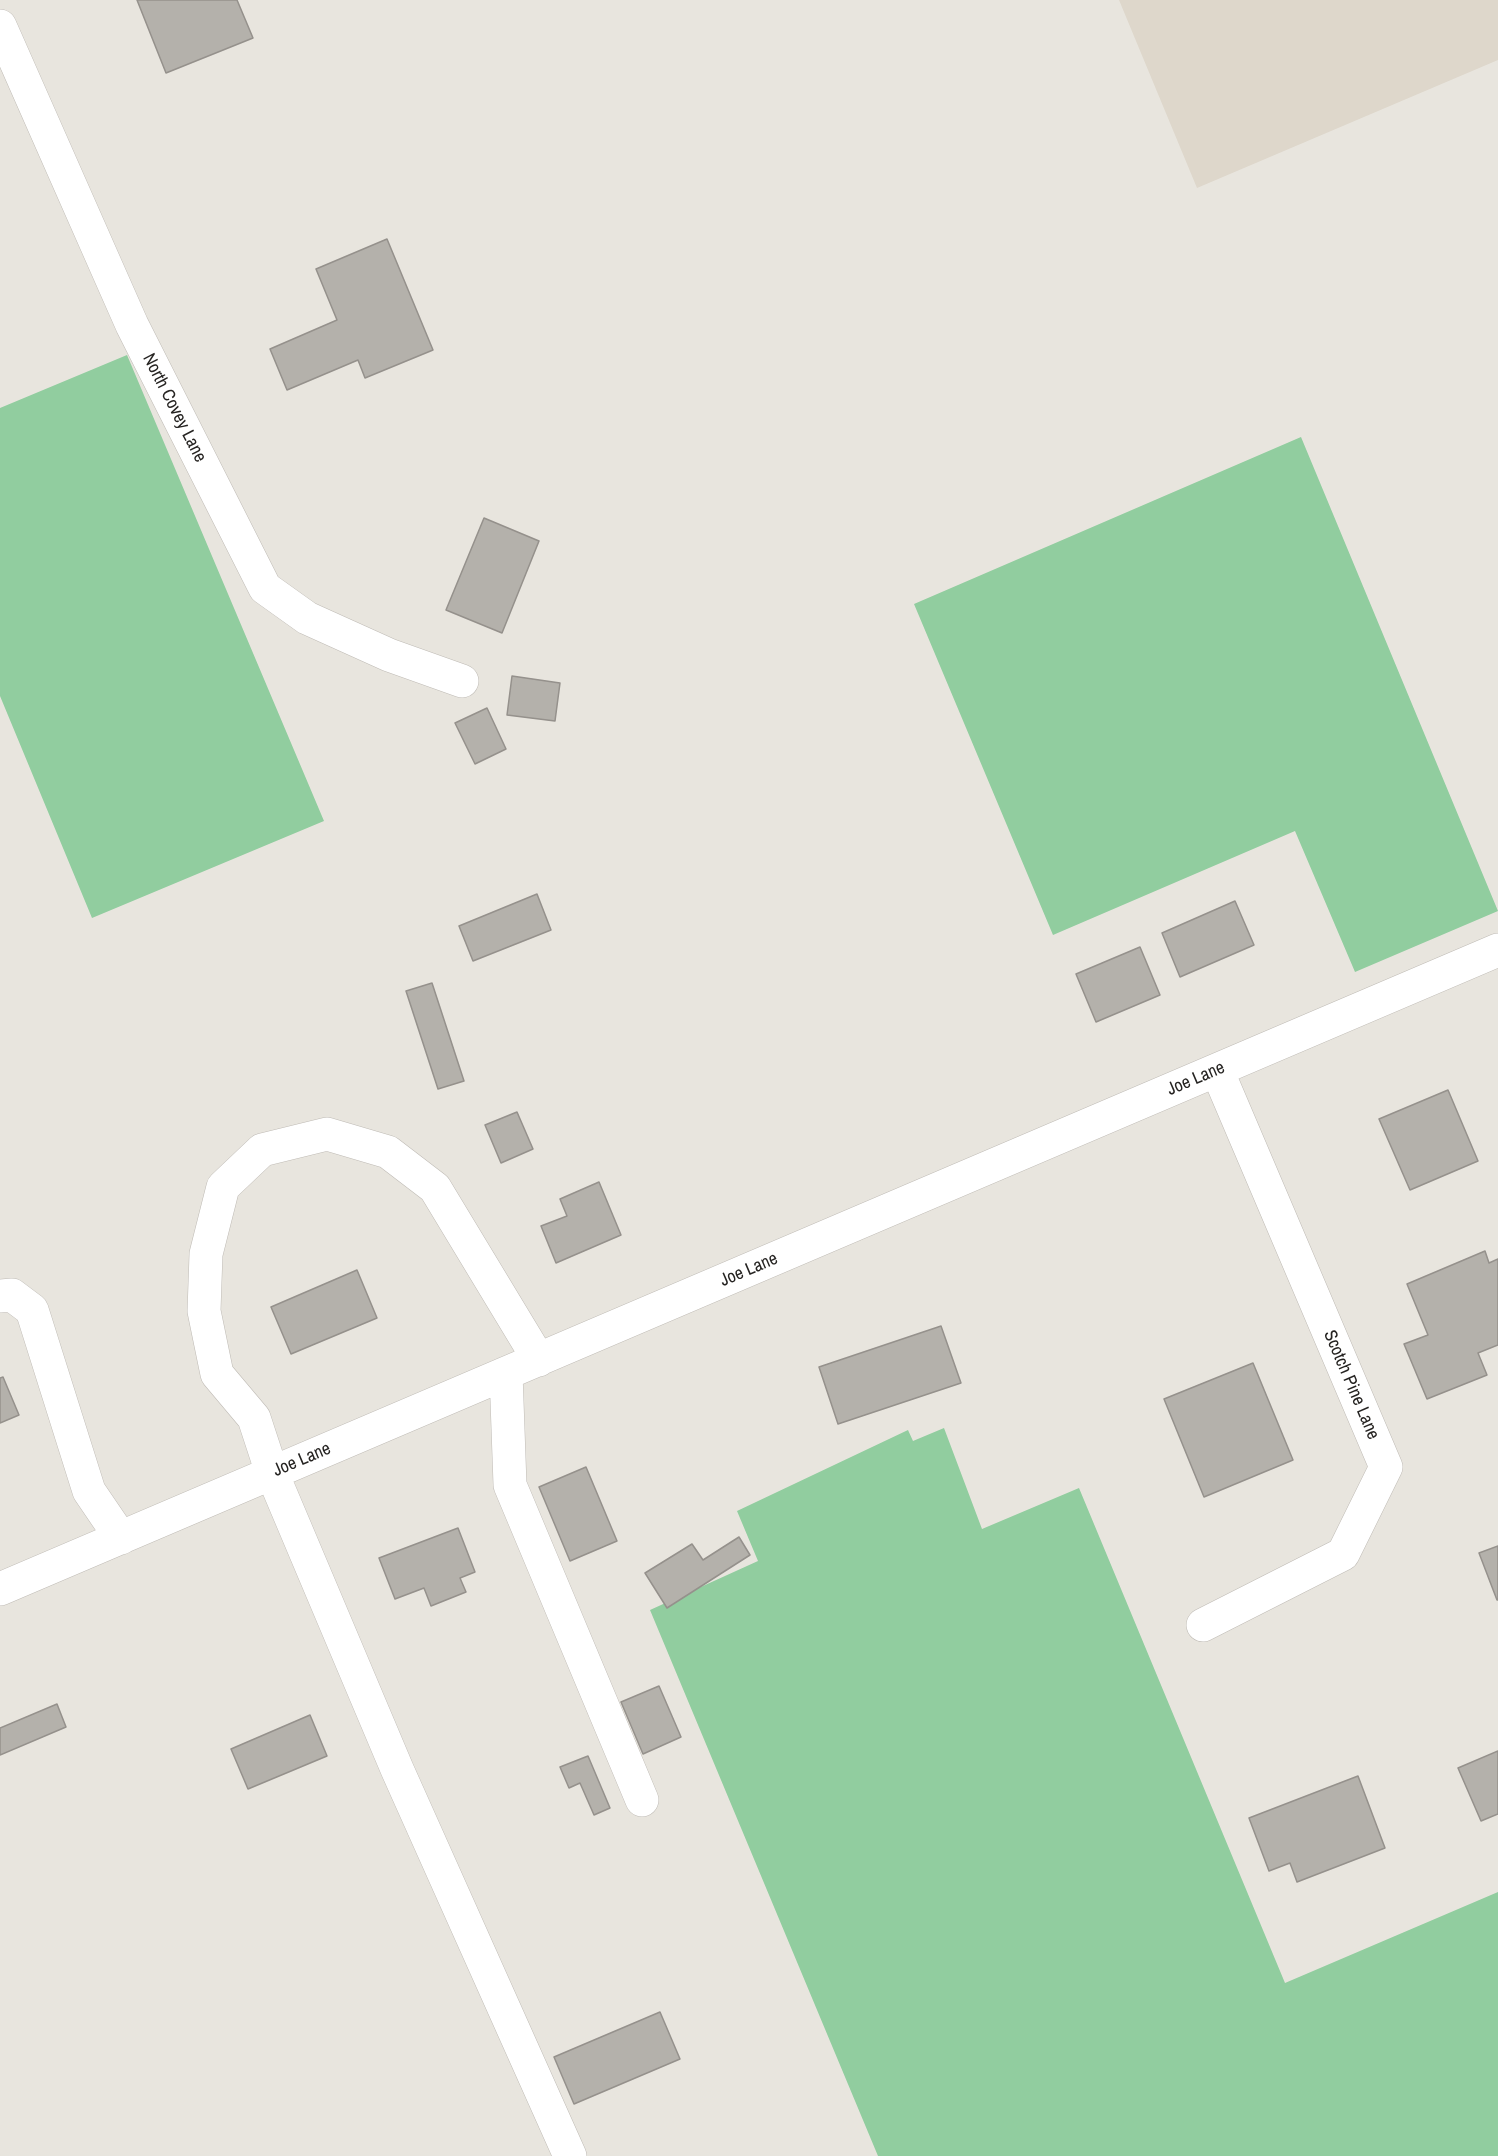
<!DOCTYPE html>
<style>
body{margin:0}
canvas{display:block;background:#e8e5de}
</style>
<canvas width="1498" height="2156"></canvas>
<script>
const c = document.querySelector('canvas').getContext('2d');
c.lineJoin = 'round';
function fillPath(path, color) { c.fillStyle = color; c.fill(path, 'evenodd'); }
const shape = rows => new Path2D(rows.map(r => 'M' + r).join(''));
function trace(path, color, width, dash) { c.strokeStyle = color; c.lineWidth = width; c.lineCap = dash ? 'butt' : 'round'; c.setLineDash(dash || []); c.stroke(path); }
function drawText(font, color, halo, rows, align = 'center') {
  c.font = font + ' "Archivo Narrow",sans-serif'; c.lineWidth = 4.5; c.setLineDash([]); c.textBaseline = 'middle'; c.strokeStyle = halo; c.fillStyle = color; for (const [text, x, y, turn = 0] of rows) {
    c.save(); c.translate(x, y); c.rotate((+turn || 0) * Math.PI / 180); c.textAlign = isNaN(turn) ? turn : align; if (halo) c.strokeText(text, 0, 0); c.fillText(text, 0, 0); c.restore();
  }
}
const built = shape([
 [1119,0,1498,0,1498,60,1197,188]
]);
const green = shape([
 [127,355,324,821,92,918,0,696,0,408],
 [1301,437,1498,911,1355,972,1295,831,1053,935,914,604],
 [944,1428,982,1529,1079,1488,1285,1983,1498,1892,1498,2156,878,2156,650,1610,758,1561,737,1511,908,1430,913,1441]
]);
const building = shape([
 [137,0,237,0,253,38,166,73,137,0],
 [387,239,433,350,365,378,358,360,287,390,270,349,337,320,316,269,387,239],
 [484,518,539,541,502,633,446,610,484,518],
 [512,676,560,683,555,721,507,715,512,676],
 [487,708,506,749,475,764,455,723,487,708],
 [537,894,551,930,473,961,459,926,537,894],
 [1235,901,1254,945,1180,977,1162,933,1235,901],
 [1140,947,1160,995,1096,1022,1076,974,1140,947],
 [432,983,464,1081,438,1089,406,991,432,983],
 [1448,1090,1478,1161,1410,1190,1379,1119,1448,1090],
 [517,1112,533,1149,501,1163,485,1125,517,1112],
 [599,1182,621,1235,556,1263,541,1226,567,1216,560,1199,599,1182],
 [1485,1251,1489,1263,1498,1259,1498,1345,1478,1353,1487,1375,1427,1399,1404,1344,1428,1335,1407,1284,1485,1251],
 [357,1270,377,1318,291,1354,271,1307,357,1270],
 [941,1326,961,1383,838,1424,819,1367,941,1326],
 [1253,1363,1293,1460,1204,1497,1164,1399,1253,1363],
 [3,1377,19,1415,0,1423,0,1378,3,1377],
 [586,1467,617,1541,570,1561,539,1487,586,1467],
 [458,1528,475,1572,460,1578,466,1592,431,1606,424,1588,395,1599,379,1558,458,1528],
 [739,1537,750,1555,667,1608,645,1573,692,1544,703,1560,739,1537],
 [1498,1546,1498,1600,1497,1600,1479,1553,1498,1546],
 [659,1686,681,1737,643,1754,621,1702,659,1686],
 [57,1704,66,1727,0,1755,0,1728,57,1704],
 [310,1715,327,1756,248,1789,231,1749,310,1715],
 [1498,1751,1498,1814,1481,1821,1458,1768,1498,1751],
 [588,1756,610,1808,594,1815,580,1783,569,1788,560,1767,588,1756],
 [1358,1776,1385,1848,1297,1882,1290,1863,1269,1871,1249,1818,1358,1776],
 [660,2012,680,2059,574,2104,554,2057,660,2012]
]);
const minor = shape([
 [0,26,132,325,265,588,307,618,389,655,462,681],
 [0,1296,12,1295,32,1310,89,1491,121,1538],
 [539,1360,435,1188,388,1152,327,1134,262,1150,223,1187,206,1254,204,1311,217,1374,254,1418,272,1473,397,1769,570,2156],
 [506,1373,510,1485,642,1800],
 [0,1589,1498,950],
 [1203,1625,1343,1554,1386,1467,1217,1070]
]);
const streetNames = [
 ["North Covey Lane",174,408,63],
 ["Joe Lane",1196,1079,-23],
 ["Joe Lane",749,1270,-23],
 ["Scotch Pine Lane",1351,1385,67],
 ["Joe Lane",302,1460,-23]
];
fillPath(built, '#ded7cb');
fillPath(green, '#91cd9f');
fillPath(building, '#b4b1ab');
trace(building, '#95918c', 1.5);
trace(minor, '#bfbbb5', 34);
trace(minor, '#fff', 33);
drawText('18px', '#262422', '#fff', streetNames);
</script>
